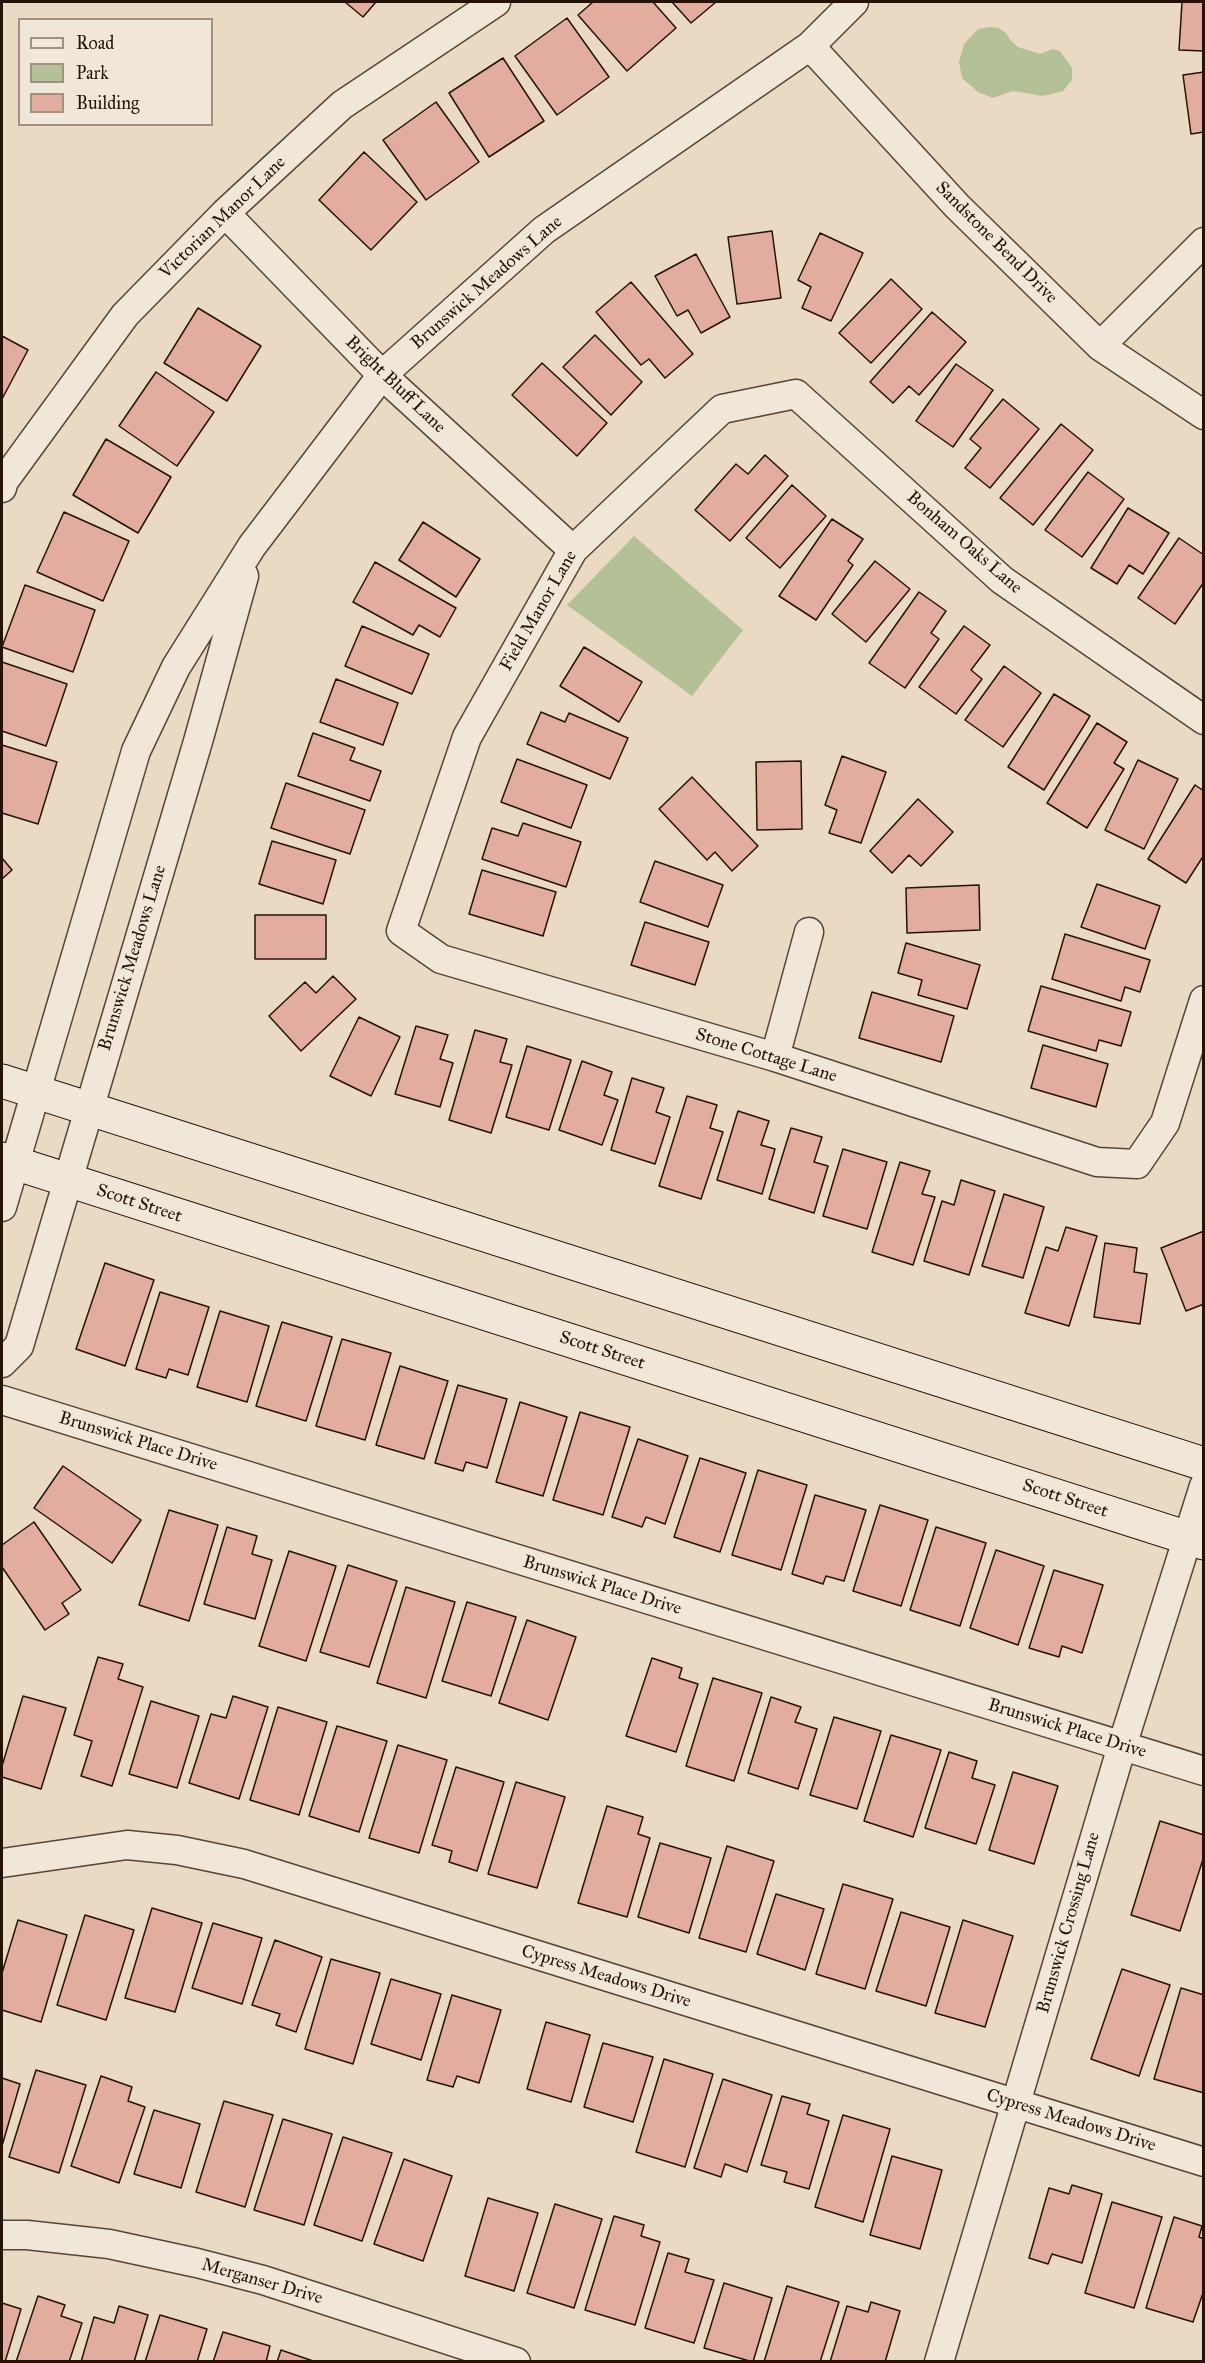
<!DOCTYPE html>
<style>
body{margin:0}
#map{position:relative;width:1205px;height:2363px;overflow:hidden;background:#eadac3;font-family:"IM FELL Great Primer",serif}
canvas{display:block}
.frame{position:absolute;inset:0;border:3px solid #251307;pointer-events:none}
.legend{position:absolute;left:18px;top:18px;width:195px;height:108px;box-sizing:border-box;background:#f1e7d8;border:2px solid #9f9284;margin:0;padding:8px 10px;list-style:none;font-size:18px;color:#251307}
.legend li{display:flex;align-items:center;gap:12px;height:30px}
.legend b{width:30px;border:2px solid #9f9284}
</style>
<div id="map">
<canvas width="1205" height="2363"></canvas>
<div class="frame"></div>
<ul class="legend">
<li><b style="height:8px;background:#f1e7d8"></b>Road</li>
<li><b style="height:16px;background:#b4c096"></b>Park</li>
<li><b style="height:16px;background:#e2ad9f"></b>Building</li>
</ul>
</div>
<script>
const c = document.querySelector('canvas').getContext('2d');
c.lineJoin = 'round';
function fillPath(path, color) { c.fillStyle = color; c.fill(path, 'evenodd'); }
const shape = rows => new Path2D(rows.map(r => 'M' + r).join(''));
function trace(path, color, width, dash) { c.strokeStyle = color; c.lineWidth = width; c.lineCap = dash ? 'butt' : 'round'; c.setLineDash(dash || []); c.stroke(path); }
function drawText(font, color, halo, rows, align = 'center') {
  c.font = font + ' "IM FELL Great Primer",serif'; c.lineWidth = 4.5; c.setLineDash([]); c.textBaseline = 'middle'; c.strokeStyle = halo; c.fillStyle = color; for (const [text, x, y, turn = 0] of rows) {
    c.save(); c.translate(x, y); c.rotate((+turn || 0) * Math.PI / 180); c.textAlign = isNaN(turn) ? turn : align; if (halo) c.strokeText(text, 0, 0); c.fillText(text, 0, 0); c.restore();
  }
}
const green = shape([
 [989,27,999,28,1006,33,1011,41,1018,47,1040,54,1053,49,1060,51,1072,68,1072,80,1063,91,1043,96,1013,91,993,98,978,92,962,78,959,62,964,44,978,29],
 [634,536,743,630,692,696,567,605]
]);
const building = shape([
 [345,2,376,2,363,17,345,2],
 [593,2,653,2,676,28,627,71,578,15,593,2],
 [672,2,716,2,691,23,672,2],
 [1182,2,1204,2,1204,51,1179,50,1182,2],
 [567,18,609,77,557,115,515,56,567,18],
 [503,58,544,121,489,157,449,93,503,58],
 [1204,72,1204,132,1191,134,1183,75,1204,72],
 [436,102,479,162,426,200,383,140,436,102],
 [364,152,417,202,371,250,319,200,364,152],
 [772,231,781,298,737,304,728,237,772,231],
 [820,233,863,253,831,321,802,308,811,287,798,280,820,233],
 [696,254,730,317,701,333,688,310,677,316,655,276,696,254],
 [891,279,922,309,871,363,839,333,891,279],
 [631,282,693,354,665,378,649,359,641,365,596,312,631,282],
 [198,308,261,346,227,401,164,363,198,308],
 [932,312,966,342,919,395,909,386,893,403,870,382,932,312],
 [595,335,642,382,611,415,563,367,595,335],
 [2,336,28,350,2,399,2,336],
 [542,363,607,423,577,456,512,395,542,363],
 [956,364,993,390,953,447,916,421,956,364],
 [156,372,214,412,177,466,119,426,156,372],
 [1003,399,1039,429,990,488,965,468,981,448,970,439,1003,399],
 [1061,424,1093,450,1033,525,1000,498,1061,424],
 [106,439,171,477,138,533,73,495,106,439],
 [765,455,788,476,730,541,695,510,736,464,748,474,765,455],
 [1088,472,1124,499,1082,557,1045,530,1088,472],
 [792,485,826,516,780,568,746,538,792,485],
 [1128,508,1169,533,1143,574,1129,565,1117,584,1091,568,1128,508],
 [64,512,129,541,103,601,37,572,64,512],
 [832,519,863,539,848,561,853,565,816,620,779,596,832,519],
 [423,522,480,559,456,597,399,560,423,522],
 [1179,538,1204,555,1204,582,1175,624,1138,598,1179,538],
 [875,561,910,589,866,642,832,614,875,561],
 [375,562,456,608,440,637,419,625,413,635,353,602,375,562],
 [25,585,95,610,73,672,2,647,25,585],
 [919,592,946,611,931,633,939,639,905,688,869,663,919,592],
 [362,626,429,654,412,694,345,666,362,626],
 [964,626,990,645,971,670,982,679,956,714,919,687,964,626],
 [584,647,642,682,619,722,560,686,584,647],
 [2,662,67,684,46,746,2,731,2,662],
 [1004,666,1041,693,1003,747,965,720,1004,666],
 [336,679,398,703,383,745,320,722,336,679],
 [1054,694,1090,716,1044,790,1008,767,1054,694],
 [541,712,565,722,569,713,628,738,610,779,527,744,541,712],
 [1097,723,1127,742,1114,763,1124,769,1087,828,1047,803,1097,723],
 [313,733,355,748,350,760,381,771,370,801,298,776,313,733],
 [2,745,57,762,38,824,2,813,2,745],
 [842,756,886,772,861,843,829,833,837,810,825,805,842,756],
 [517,759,587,785,571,828,501,802,517,759],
 [1138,760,1178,779,1144,849,1105,830,1138,760],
 [801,761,802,829,757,830,756,762,801,761],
 [692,777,758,846,732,871,715,852,707,860,659,809,692,777],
 [286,783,365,810,350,854,271,828,286,783],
 [1195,785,1204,791,1204,855,1186,883,1148,859,1195,785],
 [918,799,953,832,921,866,909,855,892,873,870,851,918,799],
 [523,823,581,842,566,887,482,859,492,828,518,836,523,823],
 [272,841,336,860,323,904,259,884,272,841],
 [2,858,12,870,2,879,2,858],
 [655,861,723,885,708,927,640,902,655,861],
 [482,870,556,892,543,936,469,914,482,870],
 [1097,884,1160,906,1145,949,1081,927,1097,884],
 [979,885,980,930,907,933,906,888,979,885],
 [255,915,326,915,326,959,255,959,255,915],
 [645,922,709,942,695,985,631,965,645,922],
 [1065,934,1150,960,1140,992,1125,987,1121,1001,1052,979,1065,934],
 [906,943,980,965,967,1009,918,995,922,980,898,973,906,943],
 [333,976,356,999,301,1051,269,1016,305,982,316,993,333,976],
 [1041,986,1131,1012,1121,1046,1099,1040,1096,1051,1028,1031,1041,986],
 [872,992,954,1016,941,1062,859,1038,872,992],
 [359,1017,400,1037,371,1096,330,1076,359,1017],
 [416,1026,448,1035,440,1059,453,1063,440,1107,395,1094,416,1026],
 [475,1030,507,1039,500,1062,512,1065,491,1133,449,1120,475,1030],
 [1043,1045,1108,1064,1096,1107,1031,1088,1043,1045],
 [527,1046,571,1060,549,1130,506,1117,527,1046],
 [582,1061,612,1072,604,1095,618,1100,602,1145,559,1130,582,1061],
 [632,1078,664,1088,656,1112,670,1117,655,1164,611,1150,632,1078],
 [687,1096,717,1105,710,1128,723,1132,701,1199,659,1186,687,1096],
 [738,1111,769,1121,761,1145,775,1149,762,1194,717,1180,738,1111],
 [791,1128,822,1137,814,1162,828,1166,814,1213,769,1199,791,1128],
 [843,1149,887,1162,867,1229,823,1216,843,1149],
 [900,1162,930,1171,922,1194,935,1197,913,1265,872,1252,900,1162],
 [961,1180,995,1191,969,1275,924,1261,942,1201,954,1205,961,1180],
 [1004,1194,1044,1207,1023,1278,982,1266,1004,1194],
 [1066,1227,1097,1236,1069,1326,1025,1313,1046,1247,1058,1251,1066,1227],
 [1204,1231,1204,1304,1186,1311,1161,1248,1204,1231],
 [1105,1243,1137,1248,1134,1272,1147,1274,1140,1324,1094,1317,1105,1243],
 [105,1263,154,1280,125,1366,76,1349,105,1263],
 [160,1292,209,1307,188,1375,169,1369,166,1378,136,1369,160,1292],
 [220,1311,269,1326,247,1402,197,1387,220,1311],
 [282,1322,332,1337,306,1421,256,1406,282,1322],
 [342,1339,391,1353,365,1440,316,1426,342,1339],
 [400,1366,448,1381,424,1459,376,1445,400,1366],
 [458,1385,507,1399,487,1468,466,1462,463,1471,435,1463,458,1385],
 [520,1402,567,1417,543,1496,496,1482,520,1402],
 [580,1412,630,1427,603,1515,553,1500,580,1412],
 [638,1439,688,1456,665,1524,646,1517,642,1527,612,1517,638,1439],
 [700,1458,746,1473,720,1552,674,1537,700,1458],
 [63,1466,141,1520,112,1563,34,1508,63,1466],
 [758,1470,807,1485,781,1570,732,1555,758,1470],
 [815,1495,866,1510,844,1581,826,1576,823,1584,792,1574,815,1495],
 [880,1505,928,1520,901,1606,853,1591,880,1505],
 [169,1510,218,1525,189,1621,139,1605,169,1510],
 [34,1522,81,1590,62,1603,69,1614,45,1630,2,1567,2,1545,34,1522],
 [227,1527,257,1536,252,1554,272,1560,255,1619,204,1604,227,1527],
 [936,1527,986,1543,960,1626,910,1610,936,1527],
 [996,1550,1044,1566,1018,1645,970,1628,996,1550],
 [289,1551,336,1566,306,1661,259,1646,289,1551],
 [348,1565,397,1581,369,1667,320,1652,348,1565],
 [1054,1570,1103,1585,1082,1653,1062,1646,1059,1657,1029,1648,1054,1570],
 [406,1587,455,1602,426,1698,377,1683,406,1587],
 [467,1602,516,1617,491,1696,442,1681,467,1602],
 [527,1620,576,1637,548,1720,499,1703,527,1620],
 [98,1657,123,1664,118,1679,143,1687,112,1786,81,1776,92,1741,74,1735,98,1657],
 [652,1658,682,1668,679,1678,698,1684,676,1752,626,1736,652,1658],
 [713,1678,762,1693,734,1781,686,1766,713,1678],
 [23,1696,66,1708,41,1789,2,1777,2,1766,23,1696],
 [233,1696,268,1707,239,1799,189,1783,211,1714,226,1718,233,1696],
 [771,1697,801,1707,795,1722,817,1729,798,1789,748,1773,771,1697],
 [151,1701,199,1716,177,1788,129,1774,151,1701],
 [278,1707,327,1722,299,1815,250,1800,278,1707],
 [834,1717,881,1731,857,1809,810,1795,834,1717],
 [337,1726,387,1741,359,1832,309,1816,337,1726],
 [891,1735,941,1750,913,1837,864,1821,891,1735],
 [398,1745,447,1760,419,1853,369,1838,398,1745],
 [949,1752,977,1761,972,1778,995,1785,976,1844,925,1828,949,1752],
 [456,1767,504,1782,477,1871,449,1862,452,1851,432,1845,456,1767],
 [1013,1772,1058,1786,1034,1864,989,1850,1013,1772],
 [516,1782,565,1797,537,1888,488,1874,516,1782],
 [607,1806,643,1817,638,1834,650,1838,627,1917,578,1903,607,1806],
 [1160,1821,1204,1835,1204,1856,1180,1931,1131,1915,1160,1821],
 [660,1843,711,1858,689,1933,638,1917,660,1843],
 [727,1846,774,1861,746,1952,699,1938,727,1846],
 [843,1884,893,1899,865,1989,816,1974,843,1884],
 [776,1894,824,1909,805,1970,757,1954,776,1894],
 [152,1908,202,1923,175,2012,125,1998,152,1908],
 [901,1912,950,1927,926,2006,876,1991,901,1912],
 [85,1915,134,1930,106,2020,57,2005,85,1915],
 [18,1920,67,1935,41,2022,2,2010,2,1973,18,1920],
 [963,1920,1013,1936,985,2027,935,2013,963,1920],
 [213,1923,262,1938,242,2004,192,1988,213,1923],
 [275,1940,322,1957,296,2032,276,2025,280,2014,252,2005,275,1940],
 [331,1959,380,1973,353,2064,305,2049,331,1959],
 [1122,1969,1170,1985,1139,2076,1091,2059,1122,1969],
 [391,1979,441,1994,421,2060,371,2044,391,1979],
 [1181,1988,1204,1995,1204,2093,1154,2079,1181,1988],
 [452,1995,501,2010,479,2083,457,2076,453,2087,427,2080,452,1995],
 [546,2022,590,2035,571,2102,527,2089,546,2022],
 [603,2043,653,2057,633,2122,584,2107,603,2043],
 [664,2059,713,2074,685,2167,636,2152,664,2059],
 [36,2070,86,2085,59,2173,9,2157,36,2070],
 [101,2076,132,2087,128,2101,145,2107,119,2183,71,2166,101,2076],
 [2,2078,20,2084,2,2146,2,2078],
 [723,2079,772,2095,747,2172,725,2164,721,2177,694,2168,723,2079],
 [782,2096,810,2104,807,2114,829,2121,809,2189,784,2182,787,2172,761,2165,782,2096],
 [224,2101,273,2115,245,2207,196,2192,224,2101],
 [154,2110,200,2124,181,2188,134,2174,154,2110],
 [843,2115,890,2129,863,2222,815,2207,843,2115],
 [283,2119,332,2134,304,2225,254,2210,283,2119],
 [343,2137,392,2153,362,2241,314,2225,343,2137],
 [892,2156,942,2170,920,2249,870,2235,892,2156],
 [404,2159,452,2176,423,2261,374,2244,404,2159],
 [1072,2185,1102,2194,1082,2263,1052,2254,1048,2264,1029,2258,1049,2188,1069,2194,1072,2185],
 [488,2198,538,2213,514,2291,465,2276,488,2198],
 [1112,2202,1162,2217,1134,2308,1085,2293,1112,2202],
 [555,2204,602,2219,574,2308,527,2293,555,2204],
 [614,2216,644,2225,641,2236,660,2242,635,2325,585,2310,614,2216],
 [1174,2217,1202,2226,1199,2237,1204,2239,1204,2290,1193,2322,1146,2308,1174,2217],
 [668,2253,689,2259,685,2272,714,2280,694,2343,645,2328,668,2253],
 [724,2283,772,2298,753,2362,704,2348,724,2283],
 [787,2286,839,2302,820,2362,764,2362,787,2286],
 [38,2296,65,2305,61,2316,82,2323,69,2362,16,2362,38,2296],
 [871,2302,900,2311,885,2362,830,2362,847,2306,868,2312,871,2302],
 [2,2303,21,2309,5,2362,2,2362,2,2303],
 [119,2306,148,2315,134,2362,81,2362,94,2317,114,2323,119,2306],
 [160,2315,207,2329,197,2362,145,2362,160,2315],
 [223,2332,270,2346,266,2362,213,2362,223,2332],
 [281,2350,316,2362,277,2362,281,2350]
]);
const street = shape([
 [810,46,957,206,1100,346,1204,415],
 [225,213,382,375,573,550],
 [1100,346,1204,242],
 [2,488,4,481,125,315,225,213,342,105,496,2],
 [1204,720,1002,580,796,394,722,409,573,550,467,737,401,931,441,959,775,1057,1097,1162,1137,1164,1165,1123,1204,1000],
 [775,1057,809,932],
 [2,1207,136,751,176,667,252,546,382,375,544,230,810,46,854,2],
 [2,1363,19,1346,199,738,244,576],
 [2,1400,1204,1771],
 [2,1863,127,1845,177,1850,244,1864,1204,2162],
 [2,2235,27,2235,109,2244,197,2263,263,2280,516,2362],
 [939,2362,1122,1746,1204,1486]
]);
const secondary = shape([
 [2,1081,1204,1464],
 [2,1159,1204,1543]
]);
const streetNames = [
 ["Victorian Manor Lane",223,218,-44],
 ["Sandstone Bend Drive",996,243,45],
 ["Brunswick Meadows Lane",487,283,-41],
 ["Bright Bluff Lane",395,385,44],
 ["Bonham Oaks Lane",964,543,41],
 ["Field Manor Lane",539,611,-60],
 ["Brunswick Meadows Lane",133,958,-73],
 ["Stone Cottage Lane",766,1056,17],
 ["Scott Street",139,1204,18],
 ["Scott Street",602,1351,18],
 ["Brunswick Place Drive",138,1442,17],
 ["Scott Street",1065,1499,18],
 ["Brunswick Place Drive",602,1586,17],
 ["Brunswick Place Drive",1067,1729,17],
 ["Brunswick Crossing Lane",1069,1923,-74],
 ["Cypress Meadows Drive",606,1977,17],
 ["Cypress Meadows Drive",1071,2121,17],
 ["Merganser Drive",262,2282,16]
];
fillPath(green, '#b4c096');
fillPath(building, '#e2ad9f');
trace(building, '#251307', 1.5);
trace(street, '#564536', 31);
trace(secondary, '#251307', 35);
trace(street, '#f1e7d8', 28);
trace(secondary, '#f1e7d8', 33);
drawText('18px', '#251307', '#f1e7d8', streetNames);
</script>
